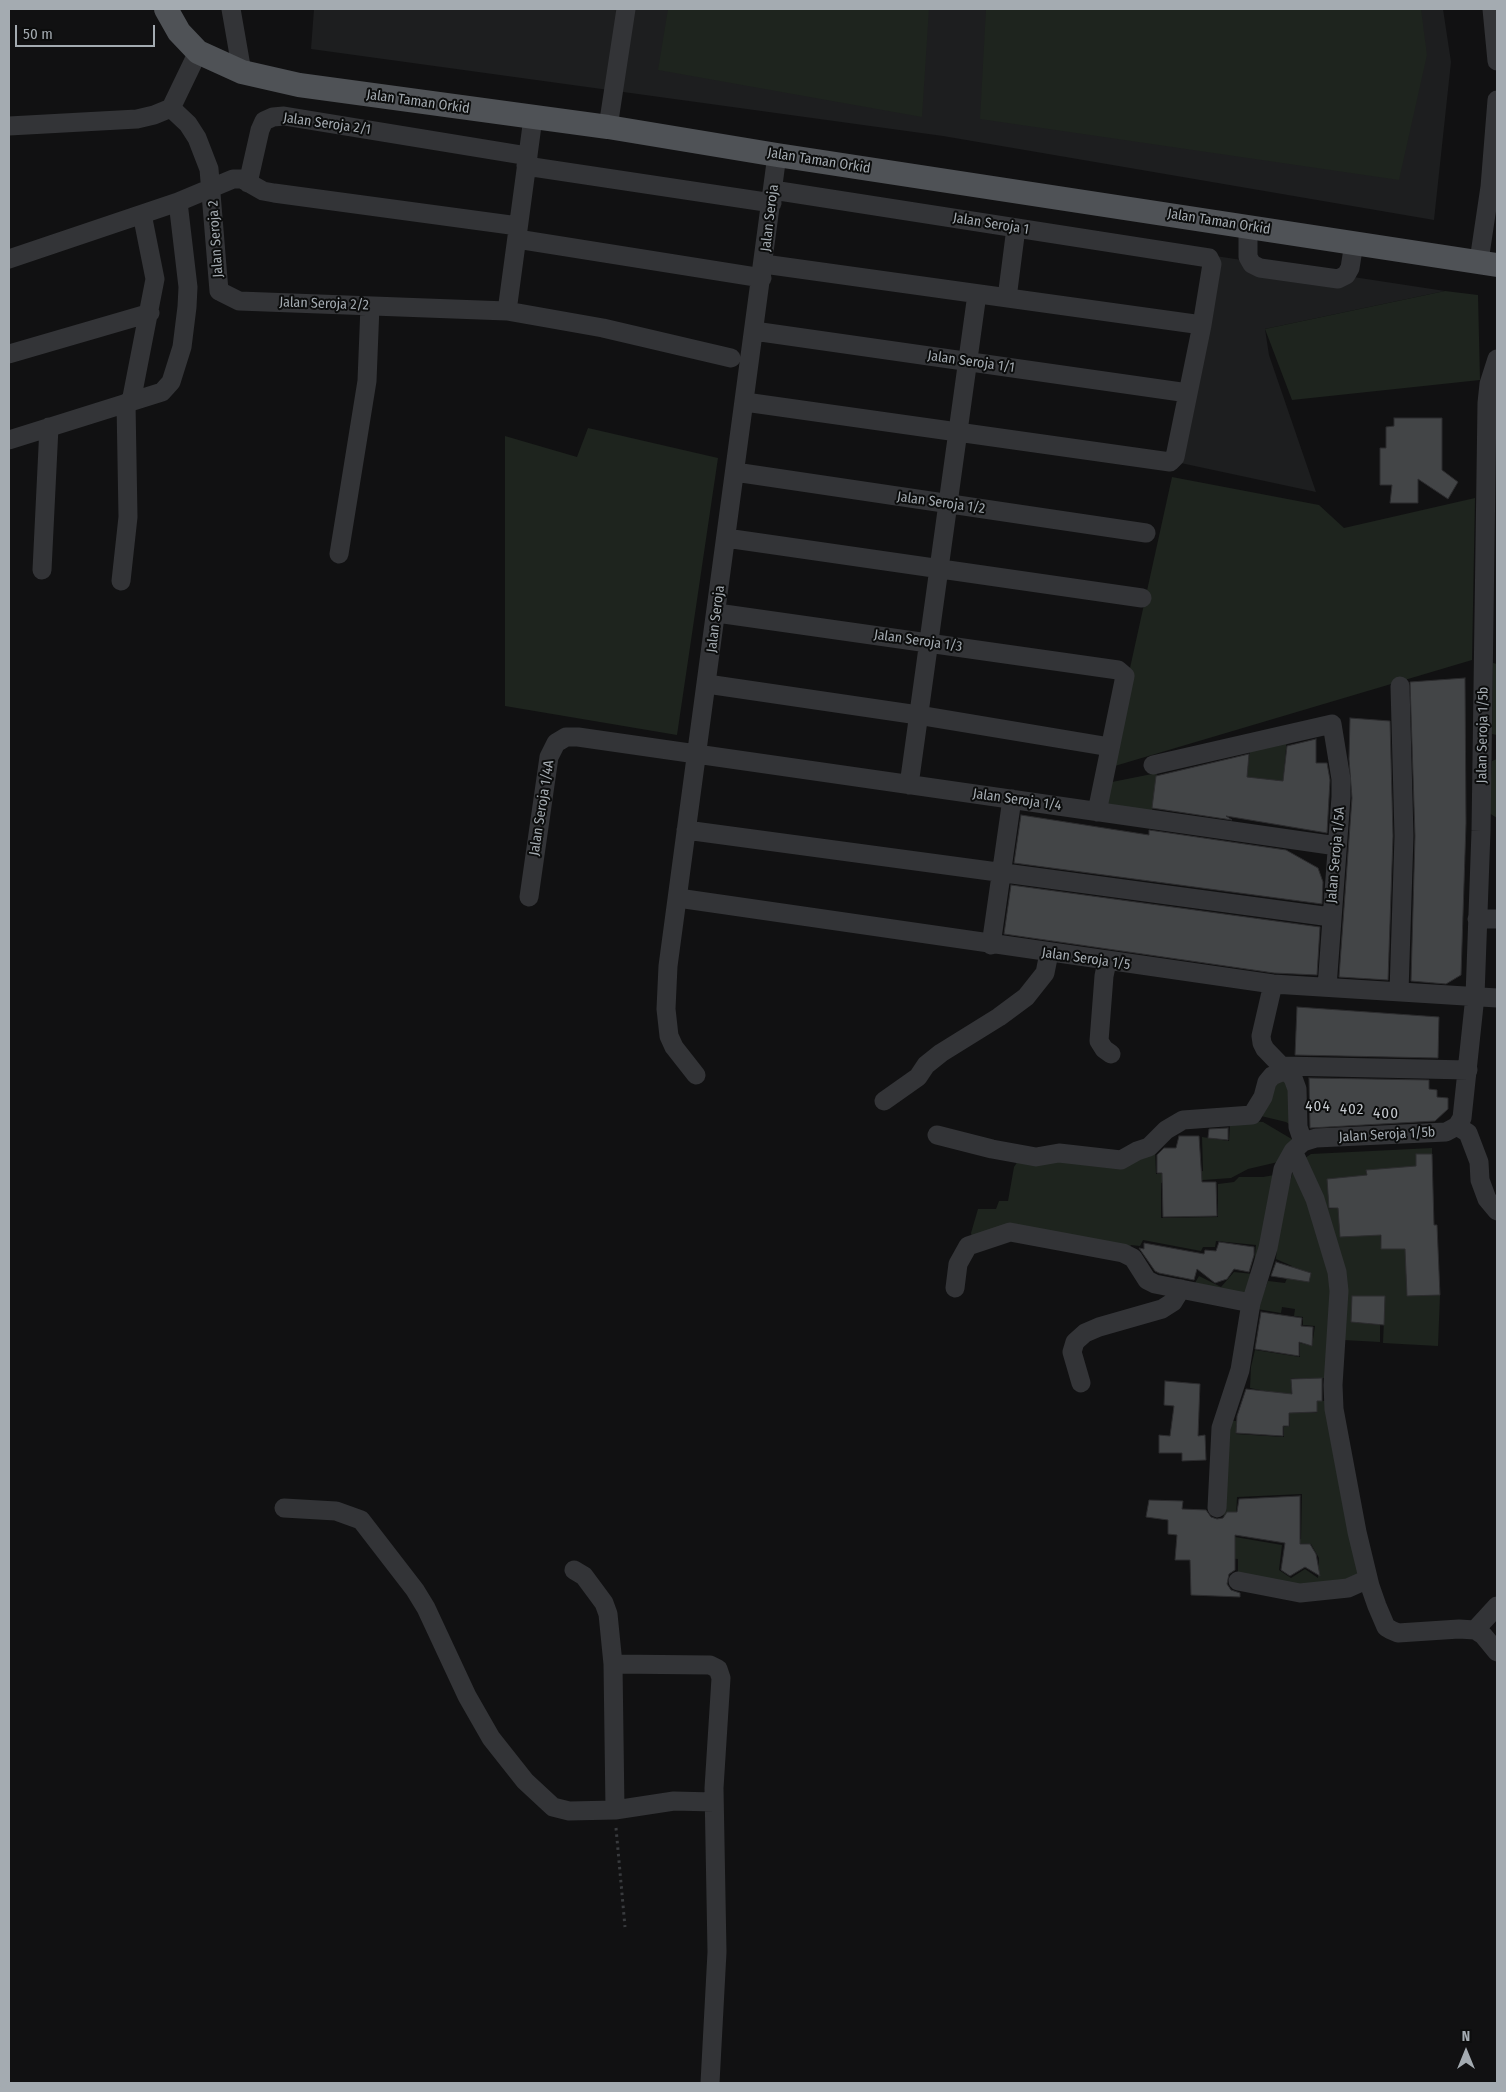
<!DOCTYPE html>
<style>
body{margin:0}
#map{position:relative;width:1506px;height:2092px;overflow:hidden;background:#111112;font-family:"Fira Sans Condensed",sans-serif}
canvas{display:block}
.frame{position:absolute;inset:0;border:10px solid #a4abb1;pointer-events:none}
.north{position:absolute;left:1441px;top:2027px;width:50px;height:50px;-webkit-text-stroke:4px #0c0d0d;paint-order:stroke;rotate:0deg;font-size:14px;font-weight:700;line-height:20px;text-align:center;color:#a4abb1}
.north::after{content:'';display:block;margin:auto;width:18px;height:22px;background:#a4abb1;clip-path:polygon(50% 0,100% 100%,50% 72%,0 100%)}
.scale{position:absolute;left:15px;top:25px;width:140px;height:22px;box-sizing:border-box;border:2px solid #a4abb1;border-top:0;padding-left:6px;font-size:15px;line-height:18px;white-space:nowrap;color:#a4abb1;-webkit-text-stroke:4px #0c0d0d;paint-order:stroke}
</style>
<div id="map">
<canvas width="1506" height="2092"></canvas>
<div class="frame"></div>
<div class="north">N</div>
<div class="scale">50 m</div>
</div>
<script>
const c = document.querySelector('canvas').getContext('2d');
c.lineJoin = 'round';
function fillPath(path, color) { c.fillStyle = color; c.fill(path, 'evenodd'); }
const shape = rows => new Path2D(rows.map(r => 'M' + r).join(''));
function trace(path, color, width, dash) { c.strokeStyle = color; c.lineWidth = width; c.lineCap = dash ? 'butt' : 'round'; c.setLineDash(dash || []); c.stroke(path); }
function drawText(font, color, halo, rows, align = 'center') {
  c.font = font + ' "Fira Sans Condensed",sans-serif'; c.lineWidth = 4; c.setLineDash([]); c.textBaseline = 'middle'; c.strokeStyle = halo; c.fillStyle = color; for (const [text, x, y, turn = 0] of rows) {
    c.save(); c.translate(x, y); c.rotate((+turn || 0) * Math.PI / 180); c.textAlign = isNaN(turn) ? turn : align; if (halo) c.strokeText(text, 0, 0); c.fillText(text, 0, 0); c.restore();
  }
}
const built = shape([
 [314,9,1443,9,1451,62,1434,220,943,136,311,49],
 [1209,255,1445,291,1265,329,1269,355,1316,492,1176,462]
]);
const green = shape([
 [668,9,929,9,922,117,658,70],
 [986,9,1421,9,1427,55,1399,180,980,119],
 [1445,291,1478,295,1480,380,1292,400,1265,329],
 [588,428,718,458,677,735,505,706,505,436,577,457],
 [1172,477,1319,505,1344,528,1475,498,1472,660,1108,768],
 [1493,663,1497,664,1497,735,1492,734],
 [1287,738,1283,781,1247,777,1250,749],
 [1497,759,1497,818,1489,813,1492,761],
 [1157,773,1152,811,1107,806,1112,782],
 [1278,1077,1287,1082,1295,1128,1286,1122,1261,1116],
 [1251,1121,1263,1122,1295,1141,1278,1162,1248,1169,1231,1178,1161,1183,1161,1218,1218,1217,1218,1184,1234,1182,1239,1177,1263,1177,1280,1174,1250,1293,1192,1288,1199,1276,1221,1287,1234,1272,1253,1274,1256,1245,1216,1241,1215,1247,1203,1247,1201,1251,1143,1240,1140,1246,1131,1245,1128,1250,972,1238,971,1233,978,1209,996,1209,999,1201,1008,1201,1014,1167,1018,1161,1155,1149,1156,1174,1203,1171,1202,1137,1229,1141,1230,1126],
 [1432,1148,1432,1154,1416,1154,1416,1175,1366,1170,1367,1184,1327,1179,1329,1209,1338,1208,1340,1237,1355,1236,1380,1228,1381,1249,1409,1226,1406,1273,1407,1296,1440,1295,1438,1346,1383,1343,1385,1296,1352,1296,1351,1322,1380,1325,1380,1342,1343,1340,1305,1158,1311,1154],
 [1295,1165,1335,1268,1332,1385,1366,1578,1310,1590,1238,1578,1238,1559,1223,1558,1225,1421,1236,1421,1236,1434,1284,1437,1284,1427,1290,1426,1289,1407,1270,1407,1270,1392,1250,1388,1251,1367,1255,1350,1300,1357,1300,1343,1312,1346,1315,1326,1303,1325,1303,1317,1294,1316,1295,1309,1282,1307,1281,1313,1257,1309,1268,1281,1285,1283,1292,1266,1276,1259,1280,1214],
 [1291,1378,1327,1378,1327,1401,1317,1401,1317,1413,1292,1413],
 [1302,1494,1301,1539,1287,1543,1311,1544,1319,1558,1318,1578,1305,1569,1291,1578,1279,1570,1282,1545,1235,1537,1237,1497]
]);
const building = shape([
 [1394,418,1442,418,1442,470,1458,482,1448,499,1418,479,1418,503,1390,503,1392,485,1380,485,1380,448,1386,448,1386,427,1394,426,1394,418],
 [1465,678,1466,823,1461,975,1446,984,1411,981,1415,836,1410,682,1465,678],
 [1350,718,1390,721,1393,836,1388,980,1339,977,1352,798,1349,759,1350,718],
 [1316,739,1316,763,1327,763,1330,780,1327,833,1226,816,1232,820,1152,808,1156,776,1249,754,1247,777,1283,781,1287,746,1316,739],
 [1021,815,1149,835,1149,830,1286,850,1318,868,1323,882,1322,904,1014,863,1021,815],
 [1011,885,1320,927,1317,975,1274,973,1004,934,1011,885],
 [1297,1007,1439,1017,1438,1058,1295,1055,1297,1007],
 [1309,1078,1429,1080,1429,1089,1437,1090,1437,1097,1448,1098,1448,1109,1435,1121,1310,1128,1309,1078],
 [1228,1128,1228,1140,1208,1138,1209,1129,1228,1128],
 [1179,1136,1199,1136,1202,1182,1216,1182,1217,1216,1163,1217,1162,1173,1157,1173,1157,1155,1164,1148,1176,1148,1179,1136],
 [1416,1154,1432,1154,1434,1225,1437,1225,1440,1295,1407,1296,1405,1249,1381,1249,1381,1235,1340,1237,1338,1208,1329,1208,1327,1179,1367,1175,1366,1170,1416,1166,1416,1154],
 [1219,1242,1254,1247,1254,1255,1249,1272,1234,1269,1227,1279,1215,1283,1197,1269,1194,1280,1159,1273,1155,1271,1139,1248,1144,1249,1144,1243,1204,1254,1205,1250,1216,1251,1219,1242],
 [1276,1262,1311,1273,1309,1282,1271,1276,1276,1262],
 [1352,1296,1385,1296,1384,1325,1351,1322,1352,1296],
 [1261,1312,1302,1318,1301,1326,1313,1327,1312,1346,1299,1342,1299,1356,1255,1349,1261,1312],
 [1322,1378,1322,1401,1317,1401,1317,1412,1289,1413,1289,1426,1283,1426,1283,1436,1236,1433,1237,1416,1246,1389,1292,1394,1291,1379,1322,1378],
 [1165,1381,1200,1384,1198,1436,1205,1435,1206,1460,1182,1461,1182,1453,1159,1453,1159,1435,1170,1436,1174,1406,1164,1405,1165,1381],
 [1300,1496,1300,1544,1310,1544,1316,1554,1320,1576,1305,1567,1290,1576,1281,1570,1285,1543,1235,1535,1235,1570,1229,1574,1227,1584,1231,1590,1240,1593,1240,1597,1191,1595,1190,1560,1175,1560,1177,1535,1168,1534,1168,1520,1146,1517,1149,1500,1183,1501,1182,1509,1206,1510,1211,1517,1217,1519,1223,1518,1227,1512,1237,1512,1239,1499,1300,1496]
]);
const path = shape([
 [616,1828,625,1927]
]);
const minor = shape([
 [231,9,242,72],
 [1492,9,1497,61],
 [171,108,188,124,197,138,209,169,219,291],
 [9,126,137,119,154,115,171,108,198,52],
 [608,127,626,9],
 [526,166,772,203],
 [248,183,260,130,264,121,273,117,284,116,528,156],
 [1248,227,1248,257,1252,264,1260,268,1338,279,1346,275,1350,268,1354,243],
 [517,239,762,278],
 [9,259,178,202,233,179,242,179,263,191,274,193,518,226],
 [1479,261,1490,187,1497,100],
 [764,264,1202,325],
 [219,291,239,301,507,311,603,328,731,358],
 [1007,298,1016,228],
 [507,311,533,118],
 [754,331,1188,393],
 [9,354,150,313],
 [131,402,155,279,142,214],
 [745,402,1170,462,1175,457,1202,325,1212,264,1209,258,773,190],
 [9,440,162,392,171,382,182,347,187,307,188,287,178,202],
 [735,472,1146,533],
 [726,538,1142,598],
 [339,554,367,381,370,306],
 [42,570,49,427],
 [121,581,128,517,126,403],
 [717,613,1118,670,1125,676,1097,812],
 [707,684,918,715,1110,747],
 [1153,765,1332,724,1341,779,1341,797,1327,987],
 [909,785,977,294],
 [686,830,1331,917],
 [529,897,549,757,556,743,566,737,578,737,1337,846],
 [678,898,1273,984,1497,998],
 [1477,919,1497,919],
 [991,945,1012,799],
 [1107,962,1104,976,1099,1041,1104,1049,1111,1054],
 [1273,984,1261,1036,1262,1043,1265,1049,1293,1078,1297,1089,1298,1127,1303,1142],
 [1399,992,1404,836,1400,686],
 [1283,1066,1468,1070],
 [696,1075,674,1047,669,1036,666,1009,668,966,777,155],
 [884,1101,918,1077,926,1065,941,1053,999,1017,1026,997,1045,973,1049,953],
 [1457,1126,1468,1133,1479,1162,1480,1180,1487,1199,1497,1211],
 [937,1135,992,1149,1036,1157,1059,1153,1121,1160,1137,1151,1149,1147,1166,1130,1183,1120,1252,1115,1263,1097,1267,1082,1272,1076,1286,1070],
 [1293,1151,1315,1199,1337,1272,1339,1291,1333,1385,1334,1409,1357,1532,1370,1586,1377,1606,1386,1627,1391,1630,1398,1633,1459,1629,1475,1630,1483,1635,1497,1652],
 [955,1288,958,1264,968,1246,1010,1232,1123,1253,1133,1258,1147,1280,1155,1284,1251,1303],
 [1081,1383,1072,1352,1075,1342,1085,1333,1099,1327,1162,1309,1173,1302,1181,1289],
 [284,1508,336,1511,361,1520,415,1590,426,1608,467,1696,491,1738,525,1781,553,1807,569,1811,615,1810,674,1801,714,1802],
 [1217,1508,1221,1428,1240,1370,1251,1303,1268,1248,1283,1169,1293,1151,1303,1142,1316,1138,1446,1132,1457,1126,1462,1118,1475,996,1481,831,1487,403,1489,384,1497,359],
 [574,1570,584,1576,604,1603,608,1614,613,1664,710,1665,718,1669,721,1678,714,1788,717,1952,710,2083],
 [1238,1581,1300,1593,1348,1588,1368,1579],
 [1475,1630,1497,1606],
 [613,1664,615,1810]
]);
const major = shape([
 [166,9,179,32,198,52,242,72,299,85,608,127,777,155,1497,265]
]);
const streetNames = [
 ["Jalan Taman Orkid",418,102,8],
 ["Jalan Seroja 2/1",327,124,8],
 ["Jalan Taman Orkid",819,161,9],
 ["Jalan Seroja",770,218,-83],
 ["Jalan Taman Orkid",1219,222,9],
 ["Jalan Seroja 1",991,224,9],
 ["Jalan Seroja 2",216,239,-94],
 ["Jalan Seroja 2/2",324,304,2],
 ["Jalan Seroja 1/1",971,362,8],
 ["Jalan Seroja 1/2",941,503,8],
 ["Jalan Seroja",716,619,-83],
 ["Jalan Seroja 1/3",918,641,8],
 ["Jalan Seroja 1/5b",1483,735,-89],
 ["Jalan Seroja 1/4",1017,800,8],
 ["Jalan Seroja 1/4A",542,808,-81],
 ["Jalan Seroja 1/5A",1336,855,-85],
 ["Jalan Seroja 1/5",1086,959,8],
 ["Jalan Seroja 1/5b",1387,1135,-3]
];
const neighbourhoodNames = [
 ["404",1318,1107],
 ["402",1352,1110],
 ["400",1386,1114]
];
fillPath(built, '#1d1e1f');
fillPath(green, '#1e241e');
fillPath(building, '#434547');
trace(building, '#2c2c2e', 1);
trace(path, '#393b3e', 3, [2.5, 4]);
trace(minor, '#333437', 19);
trace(major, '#4f5256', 24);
drawText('14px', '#a4abb1', '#0c0d0d', streetNames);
c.letterSpacing = '1px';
drawText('15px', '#c5c9ce', '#0c0d0d', neighbourhoodNames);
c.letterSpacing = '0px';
</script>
